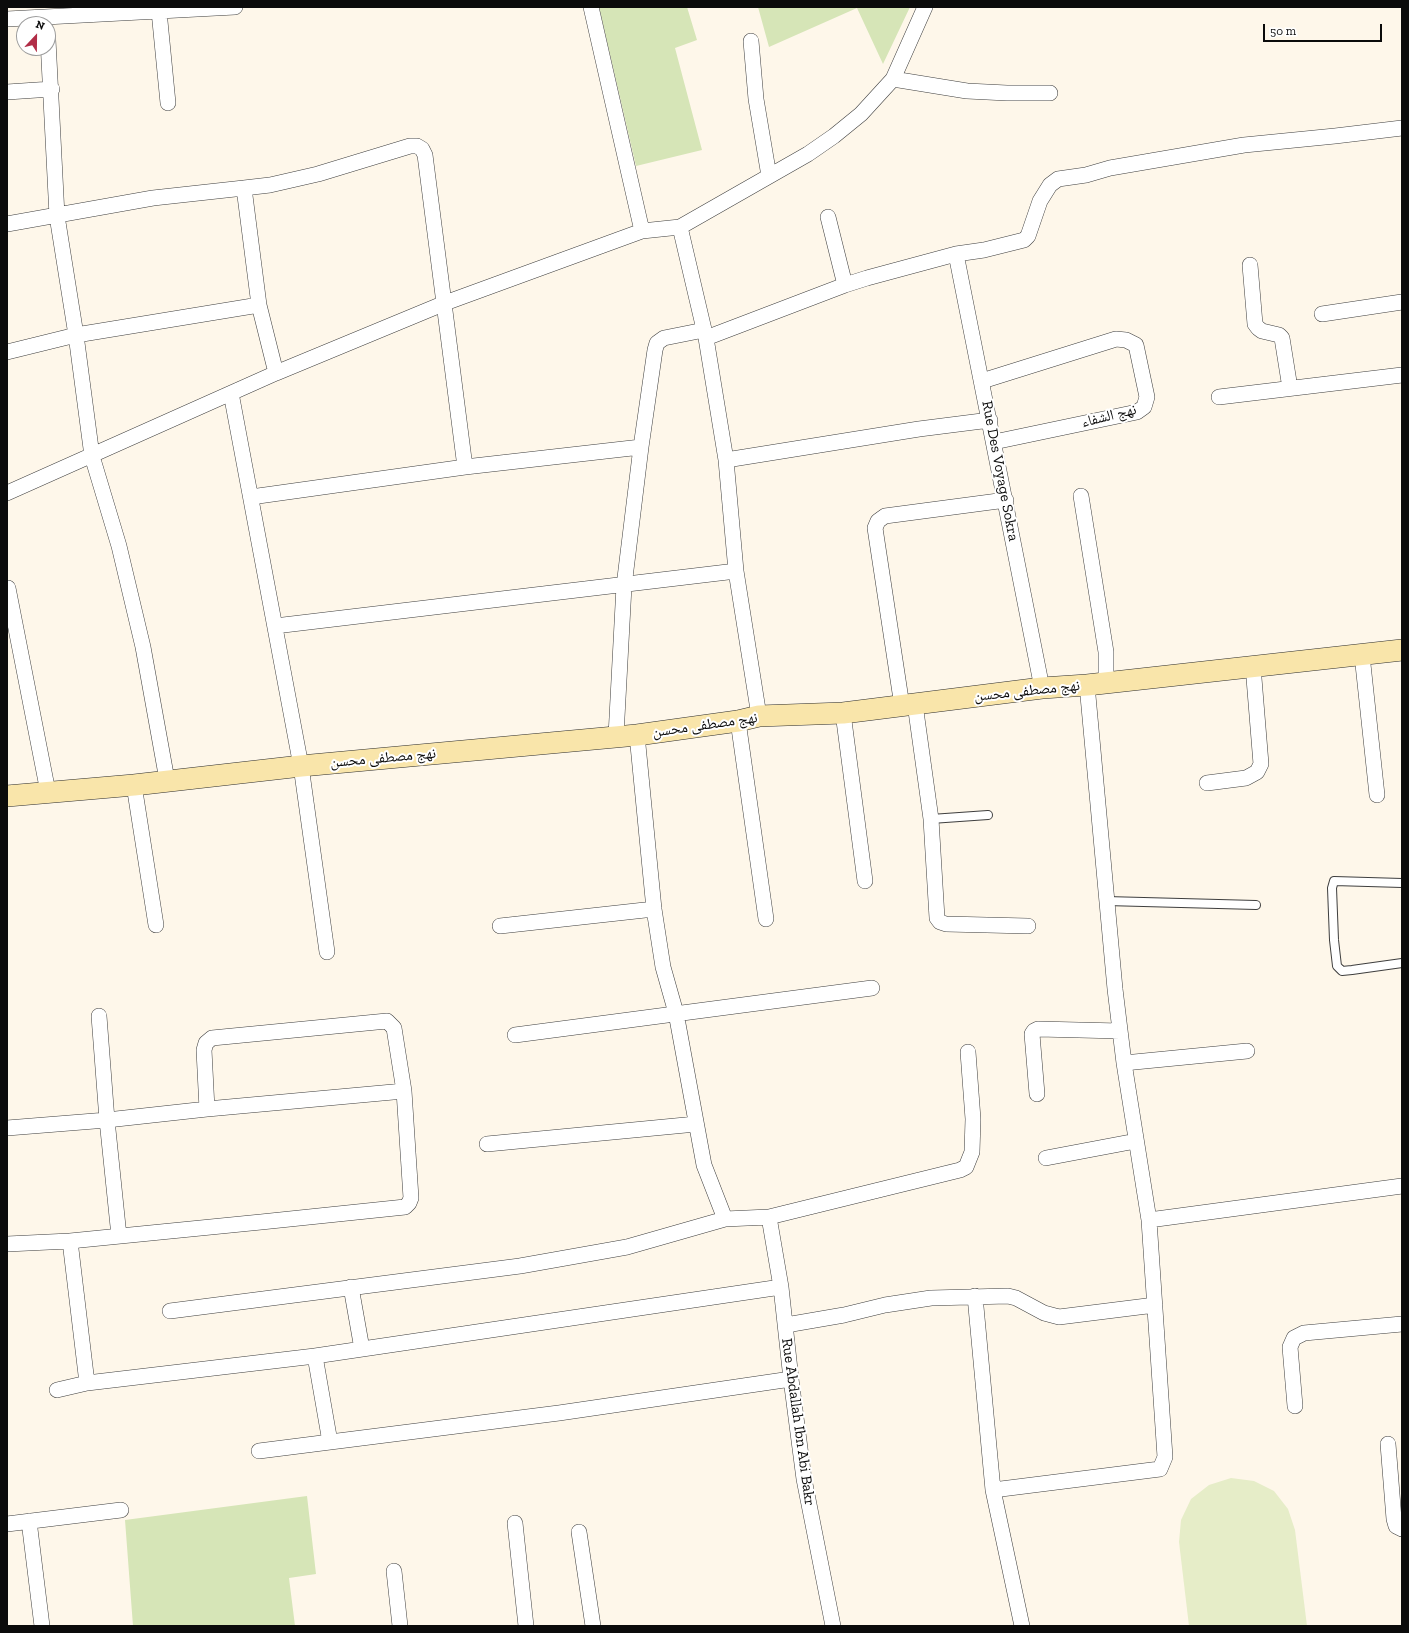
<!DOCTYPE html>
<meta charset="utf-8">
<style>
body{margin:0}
#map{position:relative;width:1409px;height:1633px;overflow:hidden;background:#fef7ea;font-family:"Zilla Slab",serif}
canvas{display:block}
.frame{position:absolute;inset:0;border:8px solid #0b0b0b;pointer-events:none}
.north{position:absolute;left:16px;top:16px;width:40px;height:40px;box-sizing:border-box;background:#fff;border:1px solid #9d9d9d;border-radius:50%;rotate:22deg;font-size:11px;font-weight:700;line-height:16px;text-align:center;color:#0b0b0b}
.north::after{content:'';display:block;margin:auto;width:14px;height:18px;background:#b12d47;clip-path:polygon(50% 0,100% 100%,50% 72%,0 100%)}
.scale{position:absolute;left:1263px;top:24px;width:119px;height:18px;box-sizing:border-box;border:2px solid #0b0b0b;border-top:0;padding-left:5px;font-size:12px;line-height:14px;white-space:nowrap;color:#0b0b0b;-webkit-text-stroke:3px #fff;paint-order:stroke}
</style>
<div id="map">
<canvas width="1409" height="1633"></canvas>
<div class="frame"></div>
<div class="north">N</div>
<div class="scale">50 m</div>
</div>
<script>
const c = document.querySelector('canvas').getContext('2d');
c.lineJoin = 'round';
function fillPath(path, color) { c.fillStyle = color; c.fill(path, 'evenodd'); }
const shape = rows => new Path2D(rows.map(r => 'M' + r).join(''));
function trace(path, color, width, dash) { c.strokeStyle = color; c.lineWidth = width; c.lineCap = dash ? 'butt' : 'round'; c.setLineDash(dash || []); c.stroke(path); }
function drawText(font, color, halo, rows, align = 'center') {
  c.font = font + ' "Zilla Slab","Noto Naskh Arabic",serif'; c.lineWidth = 4; c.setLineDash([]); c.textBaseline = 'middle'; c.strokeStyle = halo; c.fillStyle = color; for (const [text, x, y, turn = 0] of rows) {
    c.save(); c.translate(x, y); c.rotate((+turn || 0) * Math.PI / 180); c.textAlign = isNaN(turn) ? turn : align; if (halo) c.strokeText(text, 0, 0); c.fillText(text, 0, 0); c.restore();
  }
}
const green = shape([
 [599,7,687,7,697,40,675,48,702,150,636,166],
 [758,7,910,7,883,64,857,8,769,47],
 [307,1496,316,1574,289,1578,295,1626,133,1626,125,1520]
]);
const pitch = shape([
 [1231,1478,1254,1481,1274,1491,1288,1509,1295,1530,1307,1626,1189,1626,1179,1542,1181,1520,1191,1499,1209,1485]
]);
const service = shape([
 [931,819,988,815],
 [1402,883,1334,881,1332,888,1334,940,1337,966,1342,971,1352,970,1402,963],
 [1106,901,1256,905]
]);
const minor = shape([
 [591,7,642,231],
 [159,11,168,103],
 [7,19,235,7],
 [48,40,57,216,76,335,92,456,119,546,143,647,167,780],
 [751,41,756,99,769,176],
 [893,79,967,91,1007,93,1050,93],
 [7,92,52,89],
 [244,188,270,185,318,174,410,146,417,146,422,149,425,155,465,467],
 [828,217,845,285],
 [7,224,153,198,244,188,259,305,276,373],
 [680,227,706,338,726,460,736,571,759,716],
 [956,254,1042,688],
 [1250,265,1255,324,1258,328,1262,331,1279,335,1282,338,1290,388],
 [1322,314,1402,302],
 [706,338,845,285,867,278,956,254,984,250,1024,240,1028,236,1040,201,1050,185,1058,179,1086,175,1110,168,1244,145,1335,136,1402,128],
 [7,352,76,335,259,305],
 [982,381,1116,339,1126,340,1136,345,1147,397,1144,407,1137,412,994,442],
 [231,393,301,766,327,952],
 [1219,397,1402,375],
 [726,460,919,429,990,420],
 [7,493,276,373,445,303,642,231,680,227,808,154,834,136,861,114,893,79,925,7],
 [1081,496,1106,652,1106,682],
 [251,497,465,467,641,447],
 [8,588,48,792],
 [275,626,736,571],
 [1362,655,1377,795],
 [915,704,931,819,937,918,940,922,946,924,1028,926],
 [902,706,875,528,878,521,885,516,1006,500],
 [843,713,865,881],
 [738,721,766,919],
 [637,735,654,909,663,967,676,1013,704,1165,725,1219],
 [616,736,624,586,641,447,655,350,657,343,664,338,704,330],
 [1207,783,1246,778,1257,772,1261,764,1253,666],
 [134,785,156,925],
 [500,926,654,909],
 [99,1016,107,1120,119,1236],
 [515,1035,872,988],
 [1124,1063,1247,1051],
 [1037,1094,1032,1034,1034,1031,1038,1029,1120,1031],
 [7,1128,107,1120,207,1109,404,1091],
 [487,1144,696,1124],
 [1046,1158,1136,1141],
 [769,1217,781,1287,791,1379,804,1479,833,1626],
 [1149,1220,1402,1186],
 [70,1241,87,1383],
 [7,1244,70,1241,261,1222,405,1207,409,1203,411,1198,404,1091,394,1028,387,1021,212,1038,206,1043,204,1050,207,1109],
 [351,1287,362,1349],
 [975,1296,993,1490,1022,1626],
 [170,1311,520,1266,627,1247,725,1219,769,1217,960,1170,966,1167,972,1152,973,1119,968,1052],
 [786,1325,844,1315,885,1305,931,1298,1008,1296,1016,1298,1044,1313,1059,1317,1155,1305],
 [315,1356,330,1442],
 [57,1390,87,1383,315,1356,781,1287],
 [1295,1406,1290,1347,1294,1338,1304,1333,1402,1324],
 [1388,1444,1394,1519,1396,1526,1402,1529],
 [259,1451,559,1413,791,1379],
 [993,1490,1160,1469,1165,1457,1149,1220,1124,1063,1115,989,1087,685],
 [29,1521,42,1626],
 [515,1523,526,1626],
 [7,1524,121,1510],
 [579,1532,593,1626],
 [394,1571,400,1626]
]);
const secondary = shape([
 [7,796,134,785,301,766,637,735,738,721,759,716,843,713,1042,688,1087,685,1402,650]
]);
const streetNames = [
 ["نهج الشفاء",1109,416,-14],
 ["Rue Des Voyage Sokra",1000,471,79],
 ["نهج مصطفى محسن",1027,691,-6],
 ["نهج مصطفى محسن",705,725,-8],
 ["نهج مصطفى محسن",383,758,-5],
 ["Rue Abdallah Ibn Abi Bakr",798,1422,82]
];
fillPath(green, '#d6e5b7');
fillPath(pitch, '#e6edc8');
trace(service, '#3e3e3e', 10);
trace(minor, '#3e3e3e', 16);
trace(secondary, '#2d2d2d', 22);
trace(service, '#fff', 8);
trace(minor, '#fff', 15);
trace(secondary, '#f9e5aa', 21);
drawText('15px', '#0b0b0b', '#fff', streetNames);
</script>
